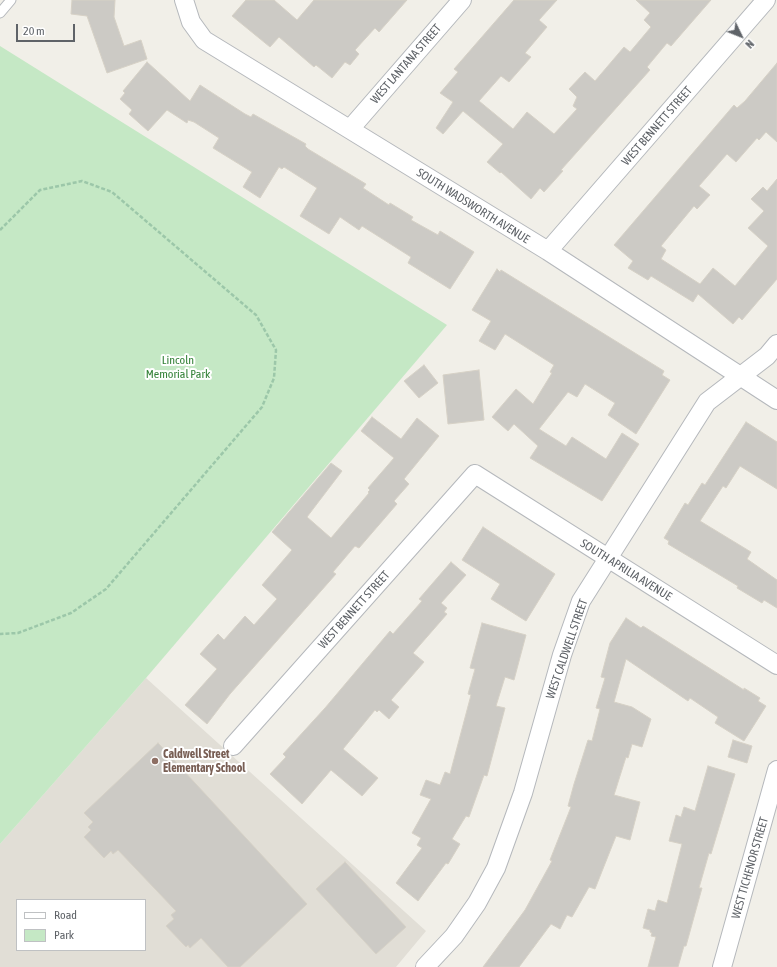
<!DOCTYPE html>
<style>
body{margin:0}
#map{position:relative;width:777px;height:967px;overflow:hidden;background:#f1efe8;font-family:"Asap Condensed",sans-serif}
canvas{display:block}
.legend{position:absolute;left:16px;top:899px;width:130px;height:52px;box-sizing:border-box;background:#fff;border:1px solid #bfc1c3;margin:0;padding:5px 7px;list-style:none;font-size:12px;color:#5f6368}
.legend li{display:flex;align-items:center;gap:8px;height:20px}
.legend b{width:20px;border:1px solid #bfc1c3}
.north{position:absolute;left:721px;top:16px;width:40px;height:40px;-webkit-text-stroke:3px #fff;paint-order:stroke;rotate:133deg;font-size:11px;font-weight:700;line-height:16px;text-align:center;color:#5f6368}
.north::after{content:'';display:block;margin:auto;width:14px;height:18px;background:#5f6368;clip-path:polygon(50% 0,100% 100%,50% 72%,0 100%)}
.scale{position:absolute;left:16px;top:24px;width:59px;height:18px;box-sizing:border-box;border:2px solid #5f6368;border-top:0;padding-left:5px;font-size:12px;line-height:14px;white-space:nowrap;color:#5f6368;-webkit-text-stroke:3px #fff;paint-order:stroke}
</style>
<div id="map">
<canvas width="777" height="967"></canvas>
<ul class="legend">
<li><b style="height:5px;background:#fff"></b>Road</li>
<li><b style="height:11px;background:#c5e8c5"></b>Park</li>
</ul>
<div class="north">N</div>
<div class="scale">20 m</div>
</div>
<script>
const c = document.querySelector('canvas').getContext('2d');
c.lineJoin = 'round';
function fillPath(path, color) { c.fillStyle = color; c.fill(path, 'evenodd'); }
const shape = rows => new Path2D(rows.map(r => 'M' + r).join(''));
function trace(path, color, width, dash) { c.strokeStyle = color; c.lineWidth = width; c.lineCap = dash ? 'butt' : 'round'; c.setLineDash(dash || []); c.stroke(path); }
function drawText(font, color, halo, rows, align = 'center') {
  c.font = font + ' "Asap Condensed",sans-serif'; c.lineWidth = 4; c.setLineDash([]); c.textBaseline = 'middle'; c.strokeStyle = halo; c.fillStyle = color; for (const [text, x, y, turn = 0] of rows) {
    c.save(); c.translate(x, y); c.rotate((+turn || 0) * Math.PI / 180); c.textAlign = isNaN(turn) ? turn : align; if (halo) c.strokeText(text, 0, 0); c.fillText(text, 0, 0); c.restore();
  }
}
const education = shape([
 [146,678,426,931,396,967,0,967,0,844],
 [17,900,145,900,145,950,17,950]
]);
const green = shape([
 [0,46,447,325,146,678,0,844]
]);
const building = shape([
 [72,0,115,0,114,17,124,46,141,40,147,59,107,73,87,16,71,14,72,0],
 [246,0,274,0,297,20,314,0,407,0,379,32,375,28,355,50,359,54,350,65,345,62,332,78,316,65,314,67,279,37,270,47,232,16,246,0],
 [514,0,557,0,539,20,547,27,525,53,531,57,509,82,501,76,479,101,513,129,527,112,554,134,577,109,573,106,577,97,569,89,585,72,595,81,624,47,630,52,651,27,644,20,650,13,636,0,711,0,671,46,667,43,647,67,650,70,561,170,563,171,544,192,540,188,531,199,501,172,500,173,487,162,503,144,463,111,443,134,436,128,453,102,440,93,458,72,454,69,514,0],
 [147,62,190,101,200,85,245,114,251,117,253,114,306,144,305,146,308,149,366,184,363,188,389,205,390,203,413,217,411,220,438,235,440,231,474,252,450,289,408,263,411,257,362,226,359,230,340,217,329,234,300,216,317,188,284,167,282,169,279,167,260,198,243,187,252,172,213,148,219,138,194,122,188,120,187,123,167,110,148,131,129,114,132,110,120,99,125,93,123,91,147,62],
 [777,63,777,142,766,132,759,140,757,138,736,162,727,154,699,186,710,195,697,209,694,206,661,246,666,250,661,259,700,284,713,268,735,286,768,246,748,228,764,211,751,199,763,187,767,191,777,179,777,279,742,320,739,317,733,324,698,294,693,302,651,276,648,280,628,268,633,261,614,245,734,105,737,108,745,101,777,63],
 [497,269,500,272,501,270,664,371,662,375,670,380,636,434,608,415,615,403,585,384,577,397,568,392,539,429,566,446,572,437,606,459,622,433,639,444,602,501,530,458,538,446,514,424,508,431,492,417,516,389,533,404,552,373,550,372,554,365,505,334,495,350,479,341,491,321,472,310,497,269],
 [424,365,438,383,419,398,404,381,424,365],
 [479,370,484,420,448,424,443,375,479,370],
 [372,417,401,439,417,418,439,436,404,479,409,484,394,501,397,504,359,548,355,546,333,572,336,574,230,694,207,724,185,705,217,669,200,654,218,634,224,640,245,616,254,625,277,599,262,585,292,550,272,532,331,463,342,471,307,517,331,538,369,493,368,492,370,490,368,488,394,458,361,431,372,417],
 [746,422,777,442,777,489,740,466,726,488,723,486,700,521,751,552,747,559,777,580,777,608,764,600,762,603,737,588,738,586,668,544,669,541,664,538,685,503,688,505,702,483,705,485,746,422],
 [483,527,555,574,526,621,491,599,500,584,462,560,483,527],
 [451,562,466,575,441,603,447,608,444,612,447,614,413,653,424,662,391,700,399,707,389,719,379,710,377,712,375,710,343,749,378,778,362,796,331,770,302,804,270,774,286,757,283,754,325,708,390,631,393,634,422,601,419,599,451,562],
 [626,618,641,628,643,626,744,690,744,688,760,698,758,701,766,706,744,741,715,723,718,717,690,698,688,701,626,659,614,702,632,707,651,719,642,747,632,744,628,758,626,757,614,795,640,802,630,840,616,836,595,889,589,887,572,917,567,915,560,929,551,924,519,967,483,967,525,910,552,861,550,860,571,807,568,806,574,784,588,740,592,741,600,709,596,708,605,678,601,677,610,643,626,618],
 [482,623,526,635,514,680,505,677,496,706,505,708,487,776,484,775,469,817,466,816,452,839,460,844,448,864,446,863,418,901,396,883,422,848,417,845,421,838,412,833,431,799,420,795,426,780,440,785,445,772,450,774,471,695,468,694,475,669,470,668,482,623],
 [733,740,752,746,747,763,728,757,733,740],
 [158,743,307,904,240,967,228,967,201,938,190,948,188,945,186,947,166,926,174,919,171,915,176,911,118,850,113,854,111,851,104,858,84,837,91,830,88,827,93,822,84,813,158,743],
 [708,766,735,774,711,854,709,853,699,888,702,888,686,946,684,946,678,967,648,967,656,937,651,936,652,933,650,932,650,930,643,928,648,909,655,911,658,900,667,903,682,844,669,841,676,815,681,817,684,807,695,811,708,766],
 [345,862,406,927,376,954,316,889,345,862]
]);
const path = shape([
 [0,230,40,190,82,181,112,192,256,315,276,350,274,378,262,407,106,589,71,613,18,633,0,634]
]);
const lane = shape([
 [0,13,11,0]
]);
const street = shape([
 [184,0,191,22,204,40,548,251,777,400],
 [350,129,462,0],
 [548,251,766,0],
 [233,746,475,474,777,665],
 [425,967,454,936,477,903,496,868,523,793,562,655,581,601,707,402,767,356,777,344],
 [722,967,777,770]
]);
const markers = [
 [155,761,4,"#8d6e63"]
];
const streetNames = [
 ["WEST LANTANA STREET",406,64,-49],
 ["WEST BENNETT STREET",657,126,-49],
 ["SOUTH WADSWORTH AVENUE",473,206,32],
 ["SOUTH APRILIA AVENUE",626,570,32],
 ["WEST BENNETT STREET",354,610,-48],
 ["WEST CALDWELL STREET",567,649,-71],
 ["WEST TICHENOR STREET",750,868,-74]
];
const parkNames = [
 ["Lincoln",178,360],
 ["Memorial Park",178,374]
];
const educationNames = [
 ["Caldwell Street",163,754],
 ["Elementary School",163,768]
];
fillPath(education, '#e1ded6');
fillPath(green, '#c5e8c5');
fillPath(building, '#cccac5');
trace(building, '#d6d1c6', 1);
trace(lane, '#b5b8bc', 11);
trace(street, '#b5b8bc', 20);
trace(path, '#9cc7a9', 2.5, [4, 2]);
trace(lane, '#fff', 9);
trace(street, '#fff', 18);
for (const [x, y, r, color] of markers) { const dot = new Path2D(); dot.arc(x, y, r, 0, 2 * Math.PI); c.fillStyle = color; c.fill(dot); trace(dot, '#fff', 1.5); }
drawText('12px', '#5f6368', '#fff', streetNames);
drawText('12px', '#348238', '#fff', parkNames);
drawText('bold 12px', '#785e54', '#fff', educationNames, 'left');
</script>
